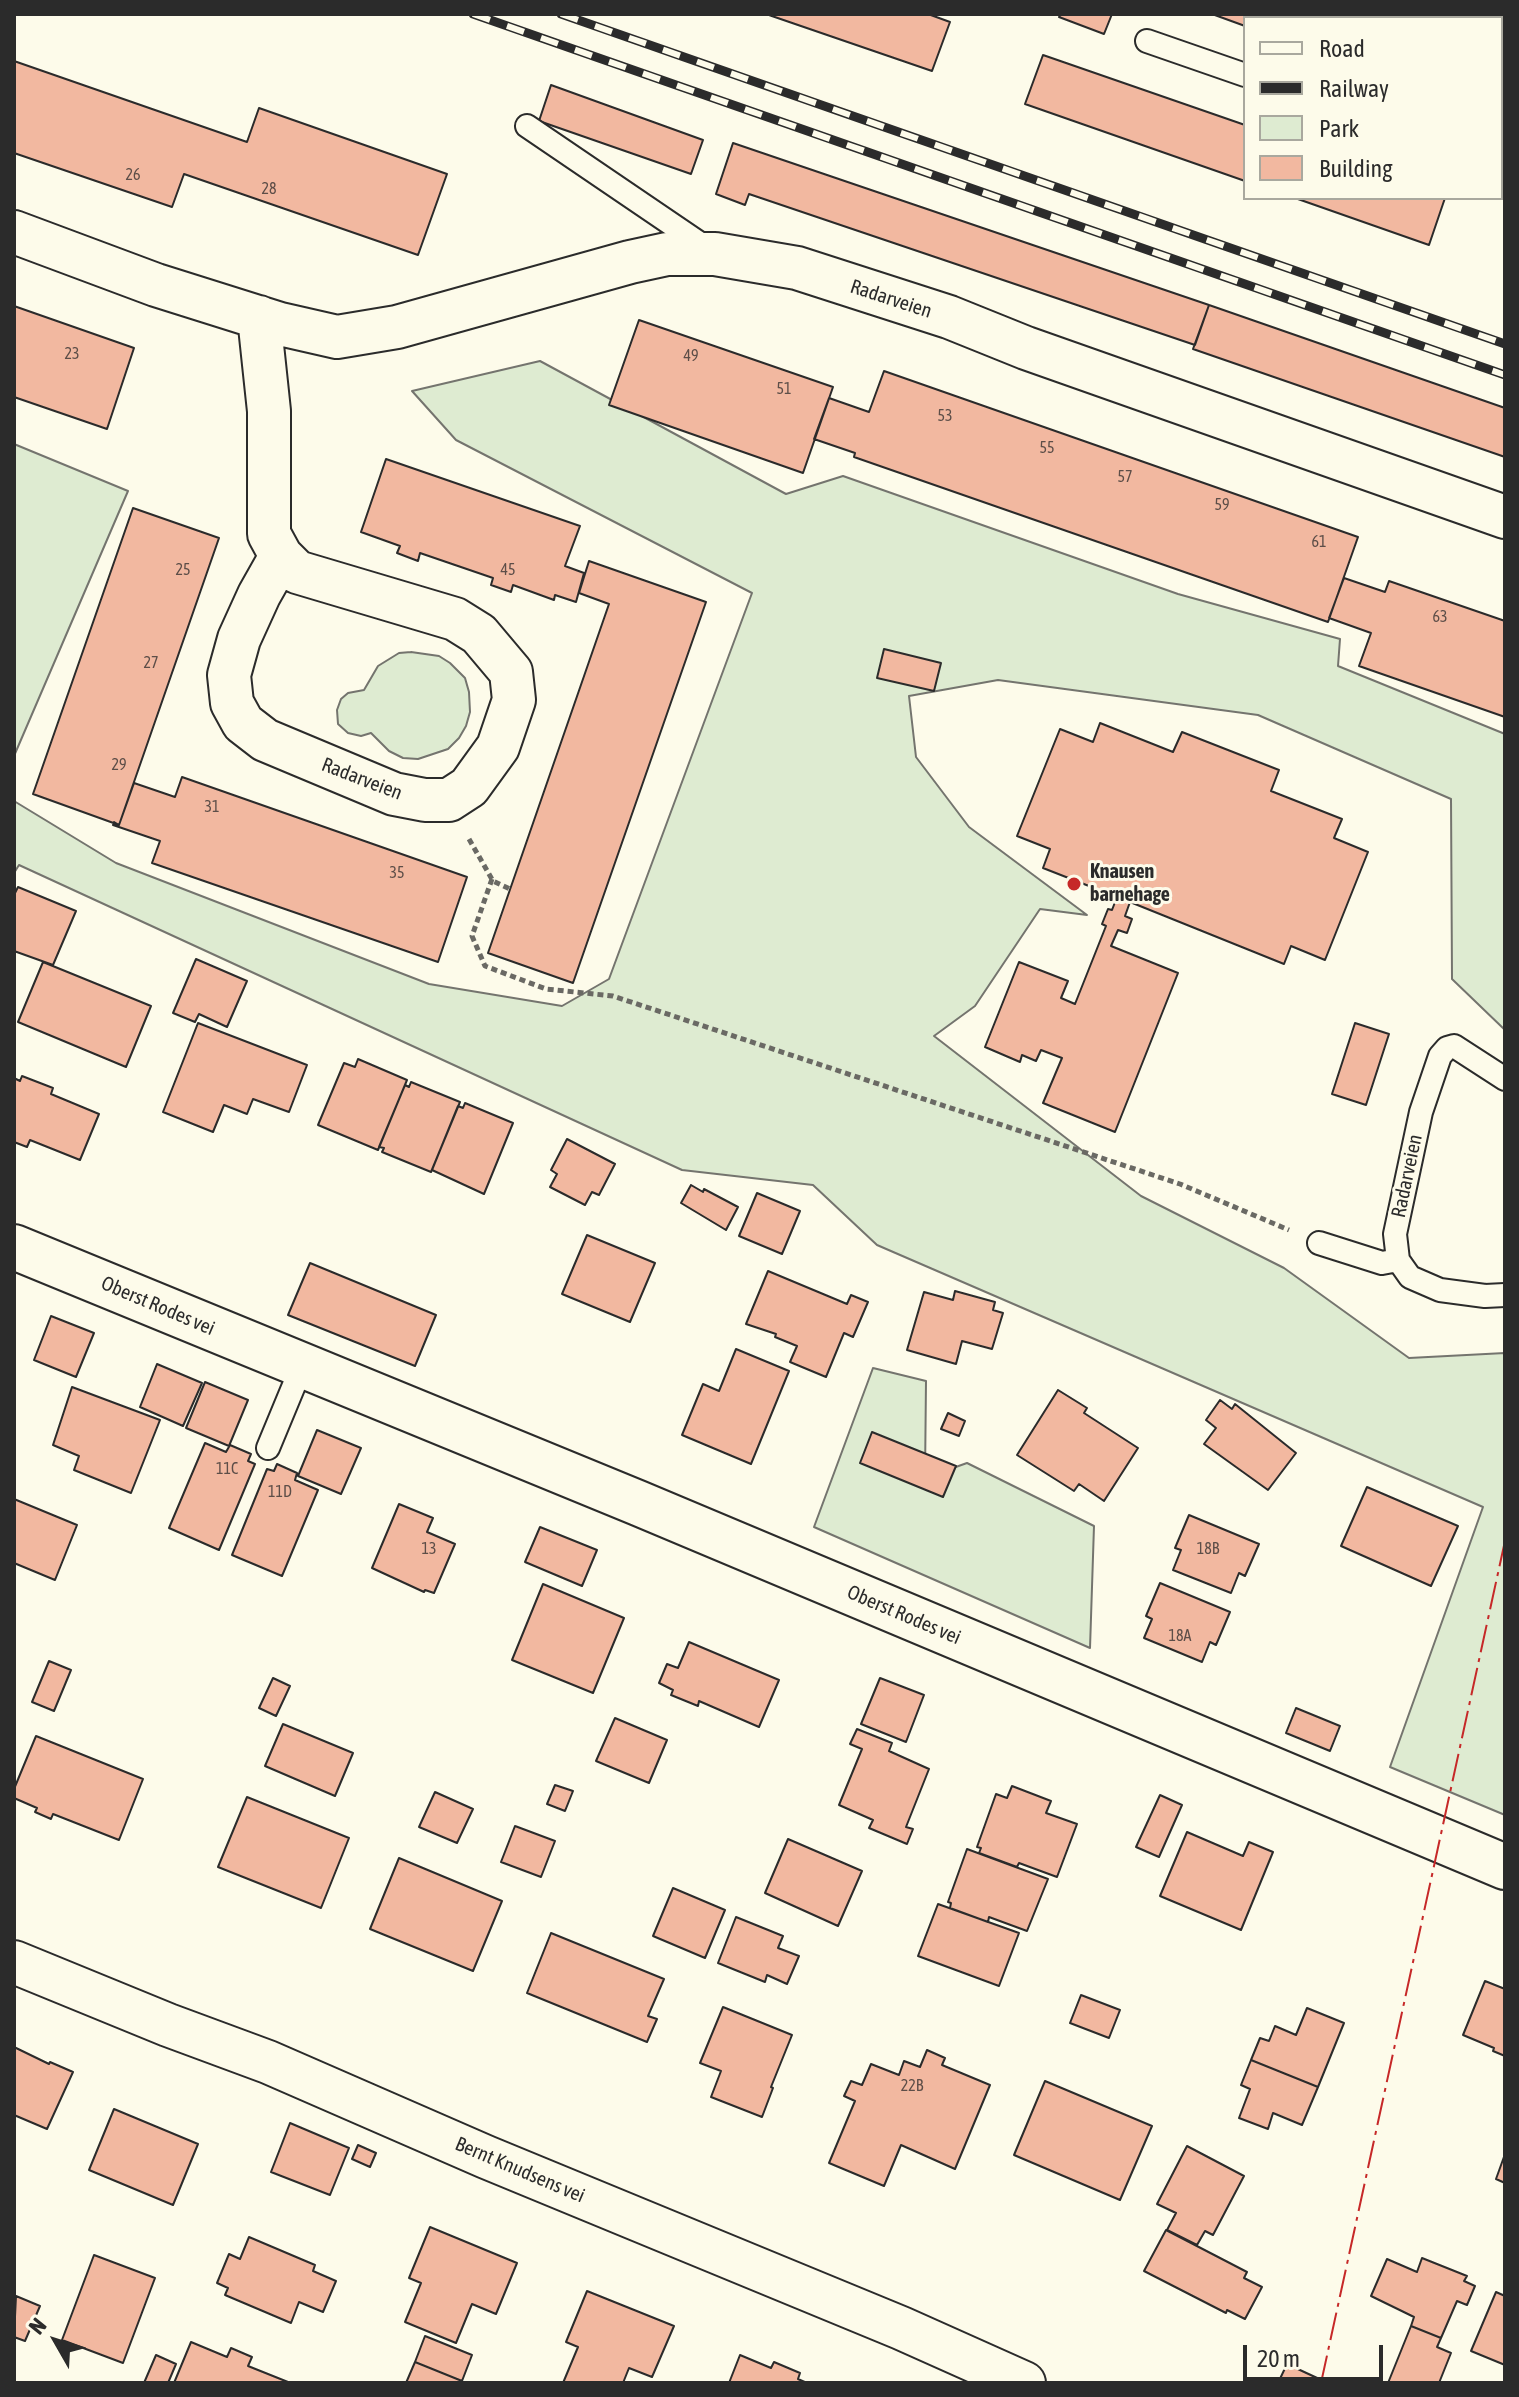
<!DOCTYPE html>
<style>
body{margin:0}
#map{position:relative;width:1519px;height:2397px;overflow:hidden;background:#fdfbea;font-family:"Asap Condensed",sans-serif}
canvas{display:block}
.frame{position:absolute;inset:0;border:16px solid #2b2b2b;pointer-events:none}
.legend{position:absolute;left:1243px;top:16px;width:260px;height:184px;box-sizing:border-box;background:#fdfbea;border:2px solid #a9a89e;margin:0;padding:10px 14px;list-style:none;font-size:24px;color:#2b2b2b}
.legend li{display:flex;align-items:center;gap:16px;height:40px}
.legend b{width:40px;border:2px solid #a9a89e}
.north{position:absolute;left:16px;top:2301px;width:80px;height:80px;-webkit-text-stroke:6px #fdfbea;paint-order:stroke;rotate:309deg;font-size:22px;font-weight:700;line-height:32px;text-align:center;color:#2b2b2b}
.north::after{content:'';display:block;margin:auto;width:28px;height:36px;background:#2b2b2b;clip-path:polygon(50% 0,100% 100%,50% 72%,0 100%)}
.scale{position:absolute;left:1243px;top:2345px;width:140px;height:36px;box-sizing:border-box;border:4px solid #2b2b2b;border-top:0;padding-left:10px;font-size:24px;line-height:28px;white-space:nowrap;color:#2b2b2b;-webkit-text-stroke:6px #fdfbea;paint-order:stroke}
</style>
<div id="map">
<canvas width="1519" height="2397"></canvas>
<div class="frame"></div>
<ul class="legend">
<li><b style="height:10px;background:#fdfbea"></b>Road</li>
<li><b style="height:10px;background:#2b2b2b"></b>Railway</li>
<li><b style="height:22px;background:#deebd1"></b>Park</li>
<li><b style="height:22px;background:#f2b8a0"></b>Building</li>
</ul>
<div class="north">N</div>
<div class="scale">20 m</div>
</div>
<script>
const c = document.querySelector('canvas').getContext('2d');
c.lineJoin = 'round';
function fillPath(path, color) { c.fillStyle = color; c.fill(path, 'evenodd'); }
const shape = rows => new Path2D(rows.map(r => 'M' + r).join(''));
function trace(path, color, width, dash) { c.strokeStyle = color; c.lineWidth = width; c.lineCap = dash ? 'butt' : 'round'; c.setLineDash(dash || []); c.stroke(path); }
function drawText(font, color, halo, rows, align = 'center') {
  c.font = font + ' "Asap Condensed",sans-serif'; c.lineWidth = 6; c.setLineDash([]); c.textBaseline = 'middle'; c.strokeStyle = halo; c.fillStyle = color; for (const [text, x, y, turn = 0] of rows) {
    c.save(); c.translate(x, y); c.rotate((+turn || 0) * Math.PI / 180); c.textAlign = isNaN(turn) ? turn : align; if (halo) c.strokeText(text, 0, 0); c.fillText(text, 0, 0); c.restore();
  }
}
const green = shape([
 [540,361,786,494,843,476,1178,594,1340,639,1338,666,1505,734,1505,1030,1452,979,1451,799,1258,715,998,680,909,696,916,757,969,827,1087,915,1040,909,975,1006,934,1036,1141,1196,1284,1268,1409,1358,1505,1353,1505,1815,1390,1767,1483,1507,877,1245,813,1185,682,1170,19,865,14,873,14,801,116,863,429,984,562,1006,609,979,752,593,456,440,412,391,540,361],
 [14,444,128,491,14,756,14,444],
 [411,652,439,656,450,663,465,678,469,692,470,712,466,726,459,738,448,749,418,759,403,758,389,751,371,733,361,736,348,733,338,724,337,710,341,699,348,693,364,690,378,666,399,653,411,652],
 [873,1368,926,1381,925,1478,967,1463,1094,1526,1090,1648,814,1527,873,1368]
]);
const building = shape([
 [766,14,928,14,950,22,932,71,766,14],
 [1061,14,1112,14,1104,34,1059,17,1061,14],
 [1212,14,1505,14,1505,26,1501,37,1501,18,1245,18,1245,26,1212,14],
 [1043,55,1245,125,1245,181,1025,104,1043,55],
 [14,61,247,142,259,108,447,174,418,255,184,174,172,207,14,153,14,61],
 [551,85,703,140,691,174,539,121,551,85],
 [733,143,1209,305,1195,345,749,194,745,205,716,194,733,143],
 [1295,198,1445,198,1429,245,1295,198],
 [1209,305,1505,408,1505,457,1193,349,1209,305],
 [14,306,134,348,107,429,14,397,14,306],
 [639,320,833,387,803,473,609,405,639,320],
 [884,371,1358,537,1328,622,854,457,855,453,814,439,829,398,869,412,884,371],
 [386,459,580,526,565,566,584,573,576,602,555,595,554,600,513,585,511,592,491,585,493,578,420,553,418,561,397,553,400,546,361,532,386,459],
 [133,508,219,538,119,825,33,794,133,508],
 [589,561,706,602,573,983,488,953,609,604,579,593,589,561],
 [1344,578,1385,592,1389,581,1505,621,1505,717,1359,666,1371,633,1329,618,1344,578],
 [884,649,941,663,934,691,877,678,884,649],
 [1100,723,1173,752,1182,732,1279,770,1271,791,1342,819,1334,838,1368,852,1325,960,1291,946,1284,964,1130,902,1125,916,1132,919,1127,933,1118,930,1111,946,1178,973,1115,1132,1043,1103,1062,1058,1041,1050,1036,1061,1022,1055,1020,1062,985,1047,1019,962,1068,981,1061,998,1075,1004,1106,926,1102,924,1108,909,1112,910,1117,897,1043,868,1050,849,1017,836,1060,729,1093,742,1100,723],
 [182,777,467,877,438,962,152,863,160,841,113,825,114,822,119,825,134,783,175,797,182,777],
 [18,887,76,911,53,965,14,951,14,895,18,887],
 [196,959,247,981,227,1027,199,1014,195,1022,173,1013,196,959],
 [43,962,151,1006,126,1067,18,1022,43,962],
 [198,1023,307,1065,289,1112,253,1099,247,1114,224,1105,213,1132,163,1112,198,1023],
 [1355,1023,1389,1034,1366,1105,1332,1094,1355,1023],
 [358,1059,407,1080,378,1150,318,1125,344,1063,355,1067,358,1059],
 [22,1076,53,1088,51,1094,99,1114,80,1160,30,1140,27,1147,14,1142,14,1078,20,1081,22,1076],
 [411,1082,460,1102,431,1172,382,1152,384,1148,379,1147,405,1085,409,1087,411,1082],
 [465,1103,513,1123,484,1194,432,1170,458,1106,463,1108,465,1103],
 [567,1139,615,1164,599,1195,592,1192,585,1205,550,1187,557,1174,551,1170,567,1139],
 [691,1185,703,1192,704,1189,738,1207,726,1230,681,1203,691,1185],
 [757,1193,800,1211,782,1254,739,1236,757,1193],
 [587,1235,655,1263,630,1322,562,1294,587,1235],
 [310,1263,436,1315,415,1366,288,1315,310,1263],
 [768,1271,847,1304,851,1295,868,1302,853,1337,844,1333,826,1377,790,1362,797,1346,775,1337,776,1334,746,1324,768,1271],
 [955,1291,995,1302,993,1310,1003,1313,992,1349,962,1341,956,1364,907,1350,924,1292,953,1300,955,1291],
 [51,1316,94,1333,76,1377,34,1360,51,1316],
 [736,1349,789,1371,751,1464,682,1435,703,1384,719,1391,736,1349],
 [157,1364,202,1383,183,1426,140,1407,157,1364],
 [205,1382,248,1400,229,1446,186,1428,205,1382],
 [72,1387,160,1420,131,1493,74,1470,79,1456,53,1445,72,1387],
 [1058,1390,1087,1408,1084,1413,1138,1448,1104,1501,1079,1484,1074,1491,1017,1455,1058,1390],
 [1220,1400,1232,1409,1235,1404,1296,1453,1268,1490,1204,1444,1216,1428,1206,1420,1220,1400],
 [948,1413,965,1421,959,1436,941,1429,948,1413],
 [317,1430,361,1448,341,1494,298,1476,317,1430],
 [872,1432,956,1466,943,1497,860,1463,872,1432],
 [205,1443,226,1452,230,1445,251,1454,248,1461,255,1464,219,1550,169,1528,205,1443],
 [277,1464,297,1473,295,1480,318,1490,282,1576,232,1555,267,1469,274,1471,277,1464],
 [1367,1487,1458,1526,1431,1586,1341,1546,1367,1487],
 [14,1499,77,1525,55,1580,14,1563,14,1499],
 [399,1504,433,1518,427,1532,455,1544,434,1593,425,1590,424,1592,372,1568,399,1504],
 [1189,1515,1259,1544,1245,1576,1239,1573,1231,1593,1173,1570,1181,1550,1175,1548,1189,1515],
 [540,1527,597,1550,582,1586,525,1562,540,1527],
 [1160,1583,1230,1612,1216,1645,1210,1642,1202,1662,1144,1638,1152,1619,1146,1616,1160,1583],
 [543,1584,624,1618,593,1693,512,1660,543,1584],
 [689,1642,779,1680,759,1727,699,1701,698,1706,671,1695,673,1690,659,1683,667,1664,678,1668,689,1642],
 [49,1661,71,1670,54,1711,32,1702,49,1661],
 [273,1678,290,1686,276,1716,259,1708,273,1678],
 [880,1678,924,1695,906,1742,861,1724,880,1678],
 [1296,1708,1340,1726,1330,1751,1286,1733,1296,1708],
 [615,1718,667,1740,649,1783,596,1761,615,1718],
 [283,1724,353,1753,335,1796,265,1766,283,1724],
 [857,1729,892,1743,889,1751,929,1769,906,1827,913,1829,907,1844,869,1828,873,1820,839,1805,862,1749,850,1744,857,1729],
 [36,1736,143,1779,119,1840,53,1814,51,1819,35,1812,37,1808,14,1798,14,1789,36,1736],
 [555,1785,573,1791,565,1811,547,1804,555,1785],
 [1012,1786,1051,1801,1046,1813,1077,1824,1057,1877,1019,1863,1017,1867,979,1853,981,1848,977,1847,996,1794,1007,1798,1012,1786],
 [435,1792,473,1809,457,1843,419,1827,435,1792],
 [1160,1795,1182,1805,1159,1857,1136,1847,1160,1795],
 [247,1797,349,1838,321,1908,218,1867,247,1797],
 [515,1826,555,1841,541,1877,501,1862,515,1826],
 [1187,1832,1243,1856,1249,1842,1273,1852,1241,1930,1160,1896,1187,1832],
 [788,1839,862,1871,838,1926,765,1893,788,1839],
 [967,1849,1048,1879,1027,1931,989,1917,988,1922,950,1908,951,1903,948,1902,967,1849],
 [399,1858,502,1901,473,1971,370,1929,399,1858],
 [673,1888,725,1910,705,1958,653,1936,673,1888],
 [938,1904,1019,1933,999,1986,918,1956,938,1904],
 [736,1917,783,1936,778,1948,799,1956,787,1984,767,1975,765,1982,718,1963,736,1917],
 [551,1933,664,1979,648,2016,657,2019,647,2042,527,1993,551,1933],
 [1485,1981,1505,1989,1505,2056,1493,2051,1494,2048,1463,2035,1485,1981],
 [1081,1995,1120,2010,1109,2038,1070,2023,1081,1995],
 [723,2007,792,2035,771,2087,773,2088,762,2117,711,2097,721,2071,700,2063,723,2007],
 [1307,2008,1344,2023,1318,2087,1251,2060,1260,2038,1269,2041,1275,2026,1296,2035,1307,2008],
 [14,2047,49,2064,50,2062,73,2072,47,2129,14,2115,14,2047],
 [927,2050,945,2058,942,2065,990,2085,955,2169,901,2145,884,2186,829,2163,855,2101,844,2096,851,2081,862,2085,871,2064,899,2075,904,2061,920,2067,927,2050],
 [1251,2060,1318,2087,1302,2125,1273,2113,1268,2129,1239,2118,1250,2089,1241,2085,1251,2060],
 [1045,2081,1152,2126,1120,2200,1014,2155,1045,2081],
 [114,2109,198,2144,173,2205,89,2170,114,2109],
 [290,2123,349,2148,330,2195,271,2172,290,2123],
 [358,2145,376,2153,370,2167,352,2159,358,2145],
 [1187,2146,1244,2176,1213,2235,1205,2231,1197,2245,1167,2230,1176,2213,1157,2204,1187,2146],
 [1505,2154,1505,2183,1496,2179,1505,2154],
 [430,2227,517,2263,496,2314,472,2304,456,2343,405,2322,421,2283,409,2278,430,2227],
 [1166,2230,1247,2272,1244,2278,1262,2287,1245,2319,1227,2310,1226,2313,1144,2271,1166,2230],
 [249,2237,315,2265,313,2271,336,2281,323,2312,299,2302,291,2323,225,2295,228,2288,217,2283,229,2254,240,2259,249,2237],
 [94,2255,155,2278,123,2363,62,2340,94,2255],
 [1422,2258,1467,2276,1464,2281,1475,2286,1467,2305,1457,2301,1441,2338,1411,2326,1414,2317,1371,2296,1387,2259,1417,2272,1422,2258],
 [587,2291,674,2326,652,2377,629,2368,623,2383,563,2383,578,2347,566,2342,587,2291],
 [1496,2292,1505,2296,1505,2365,1471,2351,1496,2292],
 [16,2296,40,2306,25,2341,14,2337,16,2296],
 [1411,2326,1441,2338,1437,2347,1451,2353,1439,2383,1388,2383,1411,2326],
 [425,2336,472,2355,462,2381,415,2362,425,2336],
 [191,2342,227,2357,231,2348,252,2357,248,2366,288,2382,174,2383,191,2342],
 [156,2355,176,2364,168,2383,144,2383,156,2355],
 [740,2355,771,2368,774,2362,800,2373,798,2379,807,2383,729,2383,740,2355],
 [415,2362,462,2381,461,2383,406,2383,415,2362],
 [1287,2364,1328,2383,1278,2383,1287,2364]
]);
const path = shape([
 [469,839,493,881,510,889],
 [492,879,472,936,485,966,546,989,613,996,1180,1184,1289,1230]
]);
const lane = shape([
 [1147,41,1245,75],
 [527,126,708,249],
 [1501,146,1505,146],
 [1505,1079,1454,1046,1447,1048,1440,1056,1421,1112,1395,1234,1398,1260,1410,1277,1440,1290,1485,1296,1505,1295],
 [1319,1243,1382,1263,1398,1260],
 [268,1448,302,1366]
]);
const street = shape([
 [14,232,156,285,280,324,337,337,397,327,630,262,667,254,715,254,797,268,949,317,1026,348,1505,517],
 [259,317,269,411,269,534,281,556,297,572,455,619,479,634,511,672,514,700,498,747,469,787,449,800,425,800,394,794,265,740,243,723,232,703,229,675,239,639,259,595,281,556],
 [14,1962,168,2025,268,2062,486,2157,901,2328,1024,2383]
]);
const secondary = shape([
 [14,1247,638,1503,1505,1867]
]);
const rail = shape([
 [473,14,1505,375],
 [561,14,1505,344]
]);
const power = shape([
 [1321,2383,1505,1541]
]);
const markers = [
 [1074,884,8,"#c62828"]
];
const numberNames = [
 ["26",133,175],
 ["28",269,189],
 ["23",72,354],
 ["49",691,356],
 ["51",784,389],
 ["53",945,416],
 ["55",1047,448],
 ["57",1125,477],
 ["59",1222,505],
 ["61",1319,542],
 ["25",183,570],
 ["45",508,570],
 ["63",1440,617],
 ["27",151,663],
 ["29",119,765],
 ["31",212,807],
 ["35",397,873],
 ["11C",227,1469],
 ["11D",280,1492],
 ["13",429,1549],
 ["18B",1208,1549],
 ["18A",1180,1636],
 ["22B",912,2086]
];
const streetNames = [
 ["Radarveien",891,299,18],
 ["Radarveien",362,779,21],
 ["Radarveien",1407,1176,-78],
 ["Oberst Rodes vei",158,1306,23],
 ["Oberst Rodes vei",904,1615,23],
 ["Bernt Knudsens vei",520,2170,23]
];
const poiNames = [
 ["Knausen",1090,872],
 ["barnehage",1090,895]
];
fillPath(green, '#deebd1');
trace(green, '#74746e', 2);
fillPath(building, '#f2b8a0');
trace(building, '#2b2b2b', 2);
trace(lane, '#2b2b2b', 26);
trace(street, '#2b2b2b', 46);
trace(secondary, '#2b2b2b', 48);
trace(path, '#6a6964', 5, [6, 4]);
trace(lane, '#fdfbea', 22);
trace(street, '#fdfbea', 42);
trace(secondary, '#fdfbea', 44);
trace(rail, '#2b2b2b', 9);
trace(rail, '#fdfbea', 6, [18]);
trace(power, '#c62828', 2, [28, 6, 4, 6]);
for (const [x, y, r, color] of markers) { const dot = new Path2D(); dot.arc(x, y, r, 0, 2 * Math.PI); c.fillStyle = color; c.fill(dot); trace(dot, '#fdfbea', 3); }
drawText('16px', '#5d4e48', null, numberNames);
drawText('20px', '#2b2b2b', '#fdfbea', streetNames);
drawText('bold 20px', '#2b2b2b', '#fdfbea', poiNames, 'left');
</script>
